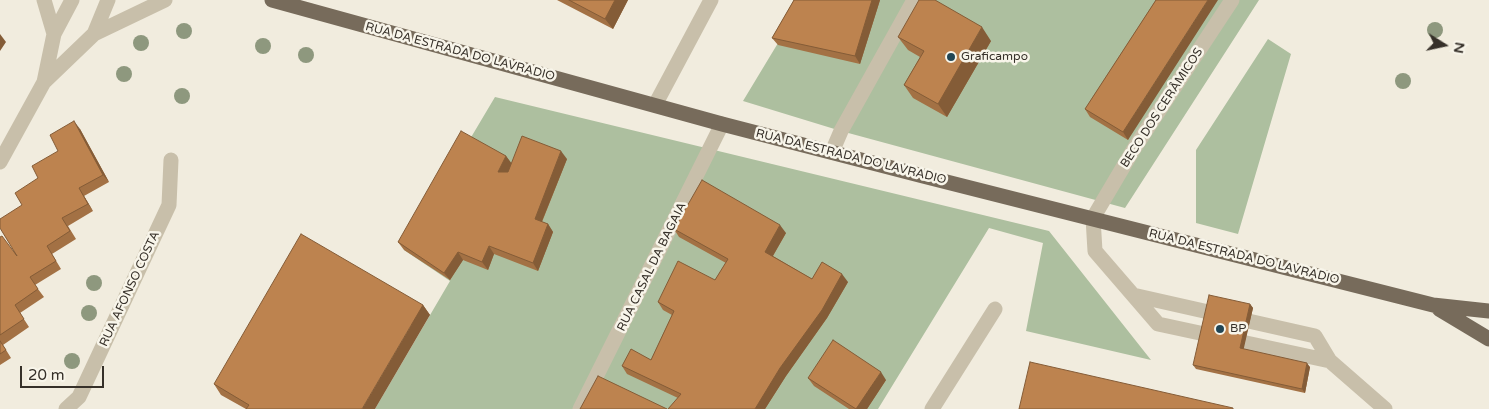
<!DOCTYPE html>
<meta charset="utf-8">
<style>
body{margin:0}
#map{position:relative;width:1489px;height:409px;overflow:hidden;background:#f1ecde;font-family:"Varela Round",sans-serif}
canvas{display:block}
.north{position:absolute;left:1419px;top:20px;width:50px;height:50px;-webkit-text-stroke:4px #f8f5ea;paint-order:stroke;rotate:100deg;font-size:14px;font-weight:700;line-height:20px;text-align:center;color:#363029}
.north::after{content:'';display:block;margin:auto;width:18px;height:22px;background:#363029;clip-path:polygon(50% 0,100% 100%,50% 72%,0 100%)}
.scale{position:absolute;left:20px;top:366px;width:84px;height:22px;box-sizing:border-box;border:2px solid #363029;border-top:0;padding-left:6px;font-size:15px;line-height:18px;white-space:nowrap;color:#363029;-webkit-text-stroke:4px #f8f5ea;paint-order:stroke}
</style>
<div id="map">
<canvas width="1489" height="409"></canvas>
<div class="north">N</div>
<div class="scale">20 m</div>
</div>
<script>
const c = document.querySelector('canvas').getContext('2d');
c.lineJoin = 'round';
function fillPath(path, color) { c.fillStyle = color; c.fill(path, 'evenodd'); }
const shape = rows => new Path2D(rows.map(r => 'M' + r).join(''));
function trace(path, color, width, dash) { c.strokeStyle = color; c.lineWidth = width; c.lineCap = dash ? 'butt' : 'round'; c.setLineDash(dash || []); c.stroke(path); }
function drawText(font, color, halo, rows, align = 'center') {
  c.font = font + ' "Varela Round",sans-serif'; c.lineWidth = 5; c.setLineDash([]); c.textBaseline = 'middle'; c.strokeStyle = halo; c.fillStyle = color; for (const [text, x, y, turn = 0] of rows) {
    c.save(); c.translate(x, y); c.rotate((+turn || 0) * Math.PI / 180); c.textAlign = isNaN(turn) ? turn : align; if (halo) c.strokeText(text, 0, 0); c.fillText(text, 0, 0); c.restore();
  }
}
const green = shape([
 [804,0,1259,0,1125,208,841,131,743,101],
 [1268,39,1291,54,1238,234,1196,223,1196,150],
 [495,97,1049,231,1151,360,1026,331,1043,243,989,228,878,409,375,409,450,281,404,250]
]);
const minor = shape([
 [44,0,54,34],
 [1232,0,1135,147,1093,218,1095,251,1158,324,1330,361],
 [94,34,165,0],
 [44,82,54,34,72,0],
 [655,105,711,0],
 [832,152,841,131,914,0],
 [0,162,44,82,94,34,108,0],
 [1133,295,1315,336,1330,361,1385,409],
 [66,409,79,397,169,205,171,160],
 [580,409,722,124],
 [932,409,995,309]
]);
const major = shape([
 [272,0,722,124,923,176,1433,305,1489,311],
 [1439,309,1489,339]
]);
const trees = [
 [1435,30],
 [184,31],
 [141,43],
 [263,46],
 [306,55],
 [124,74],
 [1403,81],
 [182,96],
 [94,283],
 [89,313],
 [72,361]
];
const wall = shape([
 [557,0,628,0,613,29],
 [794,0,880,0,860,64,778,45,772,38],
 [1156,0,1128,140,1090,117,1085,109],
 [898,37,991,41,947,117,913,98,904,85,920,57,908,50],
 [80,129,109,182,84,196,93,211,68,226,76,239,52,254,61,269,35,285,44,297,20,313,29,327,3,345,11,358,0,365,0,237,17,256,22,205,38,178],
 [506,156,511,163,567,159,542,222,548,224,553,232,538,271,494,254,488,270,463,260,450,280,404,250,398,242],
 [674,229,786,233,773,256,812,279,848,282,827,318,786,376,765,409,668,409,678,398,627,374,622,366,651,360,672,315,663,310,658,302,715,280,726,263,679,237],
 [1250,304,1253,308,1243,349,1310,367,1305,393,1196,369,1193,365],
 [423,305,430,315,246,409,221,395,214,384],
 [808,378,886,380,867,409,849,409,814,386]
]);
const shadedWall = shape([
 [615,0,628,0,613,29,605,19],
 [872,0,880,0,860,64,855,56],
 [1208,0,1218,0,1128,140,1123,132],
 [982,27,991,41,947,117,938,104],
 [0,34,6,42,0,51],
 [74,121,80,129,109,182,103,175],
 [561,151,567,159,540,226,535,219],
 [506,156,512,164,504,180,498,172],
 [79,188,84,196,93,211,88,204],
 [548,224,553,232,538,271,533,263],
 [780,225,786,233,771,259,765,252],
 [489,246,494,254,488,270,482,262],
 [458,252,463,260,450,280,444,273],
 [842,274,848,282,827,318,786,376,765,409,755,409,780,368],
 [1250,304,1253,308,1243,352,1240,348],
 [423,305,430,315,375,409,362,409],
 [1307,363,1310,367,1305,393,1302,389],
 [881,372,886,380,867,409,856,409]
]);
const building = shape([
 [569,0,615,0,605,19,569,0],
 [794,0,872,0,855,56,772,38,794,0],
 [919,0,935,0,982,27,938,104,904,85,924,51,898,37,919,0],
 [1156,0,1208,0,1123,132,1085,109,1156,0],
 [74,121,103,175,79,188,88,204,62,218,70,231,47,246,56,261,30,277,38,289,15,305,24,319,0,335,0,237,2,236,17,256,0,228,0,219,22,205,15,193,38,178,32,166,58,151,50,135,74,121],
 [461,131,506,156,498,172,508,172,522,136,561,151,535,219,548,224,533,263,489,246,482,262,458,252,444,273,398,242,461,131],
 [702,180,780,225,765,252,812,279,822,262,842,274,822,310,780,368,755,409,668,409,681,394,622,366,631,349,651,360,674,311,658,302,678,261,715,280,728,259,674,229,702,180],
 [301,234,423,305,362,409,246,409,249,405,214,384,301,234],
 [1209,295,1250,304,1240,348,1307,363,1302,389,1193,365,1209,295],
 [833,340,881,372,856,409,808,378,833,340],
 [0,341,6,350,0,354,0,341],
 [1030,362,1233,408,1233,409,1019,409,1030,362],
 [598,376,667,409,580,409,598,376]
]);
const markers = [
 [951,57,5,"#224655"],
 [1220,329,5,"#224655"]
];
const streetNames = [
 ["RUA DA ESTRADA DO LAVRADIO",460,52,15],
 ["BECO DOS CERÂMICOS",1162,108,-57],
 ["RUA DA ESTRADA DO LAVRADIO",851,157,14],
 ["RUA DA ESTRADA DO LAVRADIO",1244,257,14],
 ["RUA CASAL DA BAGAIA",652,267,-64],
 ["RUA AFONSO COSTA",130,289,-65]
];
const poiNames = [
 ["Graficampo",961,57],
 ["BP",1230,329]
];
fillPath(green, '#adbf9f');
trace(minor, '#c8bfaa', 15);
trace(major, '#776b5b', 15);
c.fillStyle = '#8e987e';
for (const [x, y] of trees) { c.beginPath(); c.arc(x, y, 8, 0, 2 * Math.PI); c.fill(); }
fillPath(wall, '#a37144');
fillPath(shadedWall, '#845c37');
fillPath(building, '#bd834f');
trace(building, '#845c37', 1);
for (const [x, y, r, color] of markers) { const dot = new Path2D(); dot.arc(x, y, r, 0, 2 * Math.PI); c.fillStyle = color; c.fill(dot); trace(dot, '#f8f5ea', 2); }
drawText('12px', '#363029', '#f8f5ea', streetNames);
drawText('12px', '#363029', '#f8f5ea', poiNames, 'left');
</script>
